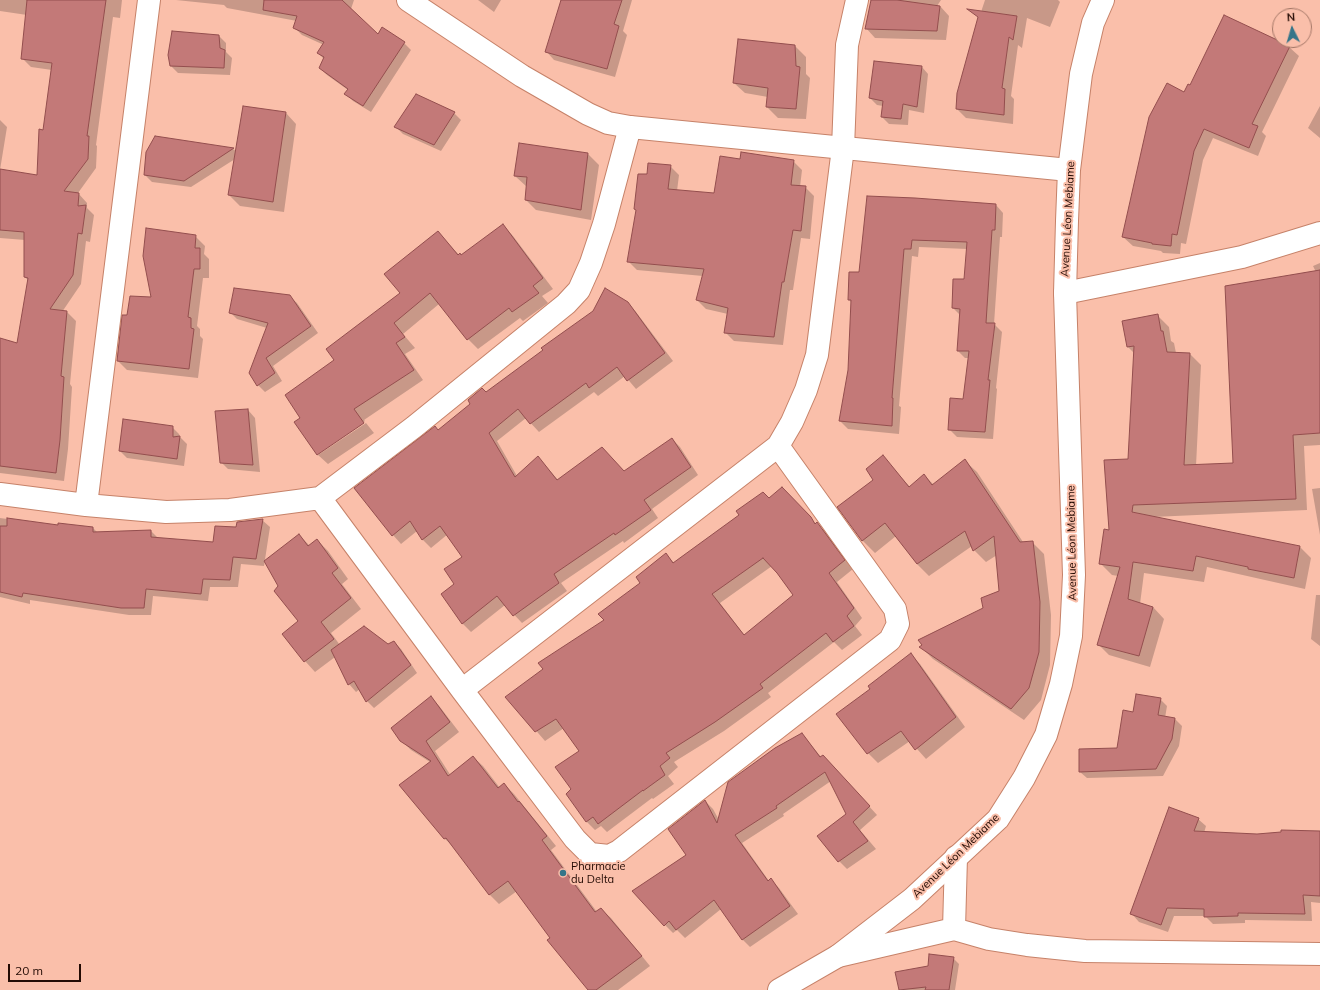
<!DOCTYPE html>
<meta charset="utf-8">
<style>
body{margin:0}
#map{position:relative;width:1320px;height:990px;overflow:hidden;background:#fabfaa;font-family:Mulish,sans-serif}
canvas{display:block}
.north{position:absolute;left:1272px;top:8px;width:40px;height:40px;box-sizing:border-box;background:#fabfaa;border:1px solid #a47767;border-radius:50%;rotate:355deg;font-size:11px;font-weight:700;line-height:16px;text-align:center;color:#230a03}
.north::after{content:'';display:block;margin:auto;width:14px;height:18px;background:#357589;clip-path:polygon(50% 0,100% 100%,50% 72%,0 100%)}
.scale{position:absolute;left:8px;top:964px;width:73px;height:18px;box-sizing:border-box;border:2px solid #230a03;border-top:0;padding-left:5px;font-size:12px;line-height:14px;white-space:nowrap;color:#230a03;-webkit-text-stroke:3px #fabfaa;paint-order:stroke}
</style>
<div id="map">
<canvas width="1320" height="990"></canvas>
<div class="north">N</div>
<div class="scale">20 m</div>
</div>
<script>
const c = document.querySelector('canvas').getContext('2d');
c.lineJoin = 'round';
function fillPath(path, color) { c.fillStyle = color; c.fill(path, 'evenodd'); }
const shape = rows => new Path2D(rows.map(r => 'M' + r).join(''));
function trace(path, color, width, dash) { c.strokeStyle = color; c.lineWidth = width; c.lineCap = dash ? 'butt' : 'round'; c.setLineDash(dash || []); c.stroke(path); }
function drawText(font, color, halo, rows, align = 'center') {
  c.font = font + ' Mulish,sans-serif'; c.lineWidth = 4; c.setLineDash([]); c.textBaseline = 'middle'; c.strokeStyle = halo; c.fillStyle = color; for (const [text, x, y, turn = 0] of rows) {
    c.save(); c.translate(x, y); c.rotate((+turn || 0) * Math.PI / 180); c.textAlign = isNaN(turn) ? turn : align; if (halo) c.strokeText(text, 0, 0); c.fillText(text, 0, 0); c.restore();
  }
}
const shadow = shape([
 [0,0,122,0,120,18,113,17,96,145,97,146,96,168,78,193,87,203,87,208,94,215,90,242,86,241,81,284,62,312,67,312,76,321,70,384,72,387,68,449,64,481,0,473,0,339,18,344,28,280,25,277,25,240,0,238,0,171,38,176,52,70,31,67,22,58,27,15,0,11],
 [176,0,354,0,351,9,378,36,404,43,411,50,371,112,353,101,346,94,348,90,327,75,320,68,324,59,318,53,324,45,302,35,295,28,297,21,227,8,224,5],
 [478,0,501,0,494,12],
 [562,0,632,0,623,31,627,35,615,77,554,60,546,51],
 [872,0,941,0,937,6,940,6,949,16,946,40,875,38,866,28],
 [985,0,1058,0,1060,2,1050,27,1027,18,1022,48,1018,45,1011,96,1014,99,1013,124,966,118,957,109,958,93,982,9],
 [219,36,226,43,226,52,232,58,230,75,178,73,171,66],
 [795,46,806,57,806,74,810,78,806,119,778,118,767,107,768,97,745,93,734,83],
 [1289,47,1299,56,1262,132,1266,136,1258,156,1213,138,1203,160,1186,244,1181,243,1180,254,1163,253,1161,251,1133,246,1123,237,1185,94],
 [922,67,928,74,924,113,909,110,908,125,889,124,882,117,883,106,877,105,870,98],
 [1320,106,1320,138,1308,128],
 [286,113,296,124,284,212,240,206,229,195,235,159,191,187,152,182,145,175,156,137,233,149,236,151],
 [454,113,461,120,441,151,403,134,396,127],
 [0,120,7,127,0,170],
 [588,154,599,165,591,220,536,210,526,200,527,187,515,176],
 [741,160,793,161,802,170,800,187,805,187,814,196,810,239,801,238,793,290,790,290,783,345,734,341,725,332,728,314,706,309,697,300,703,276,637,270,628,261,648,175,670,166,679,175,677,191,714,194],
 [868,197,996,205,1003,213,1002,237,1000,237,994,324,1002,332,996,388,997,389,993,439,957,437,949,429,964,400,969,358,965,358,958,351,961,316,953,308,965,280,967,249,919,247,918,257,912,256,899,406,901,407,899,434,848,429,840,421,849,370,852,303,849,300,850,273,860,273],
 [503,225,513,236,553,289,542,296,548,303,523,321,520,318,478,349,468,339,439,304,403,334,415,348,405,354,423,380,364,420,365,421,318,453,318,455,296,422,302,418,336,360,402,294,438,232,459,255,461,256],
 [195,236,205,246,204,254,209,259,209,278,203,278,197,326,200,329,200,336,203,339,198,378,127,370,118,361,128,316,152,298],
 [1320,263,1320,445,1304,446,1307,510,1153,517,1300,547,1311,558,1305,589,1207,567,1204,582,1144,573,1140,604,1153,607,1164,619,1150,667,1109,655,1098,644,1118,576,1112,575,1101,564,1129,460,1135,354,1128,347,1124,322,1158,316,1169,327,1171,341,1174,343,1176,353,1190,354,1201,365,1196,466,1234,464,1316,272,1313,266],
 [289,296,297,303,318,333,273,366,282,381,265,392,258,385,267,328,237,319,230,312],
 [628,303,636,312,673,361,636,389,625,376,598,396,594,392,539,432,526,418,497,441,517,476,538,457,558,480,624,472,672,439,680,447,698,475,652,509,658,518,624,543,623,541,561,583,567,591,522,623,505,605,471,632,463,624,442,594,456,584,464,557,448,534,431,548,423,540,417,531,401,544,393,535,356,488,439,431,486,393],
 [248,410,255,418,260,472,228,469,221,462],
 [366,423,374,433,328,464,318,455],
 [172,427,179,434,180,437,187,444,184,466,127,458,120,451],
 [883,457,910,487,924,475,934,485,965,461,977,472,1023,542,1032,542,1044,554,1051,615,1050,665,1041,700,1024,720,933,659,921,647,984,608,1000,591,997,555,986,562,974,550,972,546,929,576,917,564,896,536,875,553,863,541,839,507,875,480],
 [1320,488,1320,535,1312,489],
 [790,497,816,524,817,524,826,532,853,569,837,582,862,618,855,626,862,635,842,650,834,642,768,693,771,697,724,731,674,762,678,767,668,776,674,784,653,799,652,798,607,832,601,826,595,830,586,821,572,790,580,751,564,728,545,741,507,697,544,670,605,620,641,584,666,554,674,563,769,499],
 [772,566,794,595,745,636,720,603],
 [0,518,59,526,59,524,93,528,98,533,151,531,158,538,214,543,237,528,262,520,270,527,264,566,241,564,238,587,210,587,208,601,153,596,151,615,129,615,30,600,30,604,0,597],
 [299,535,310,546,317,540,328,551,348,579,342,584,361,609,331,633,340,645,388,645,394,642,401,649,417,673,374,708,367,701,360,689,356,692,349,684,335,657,315,672,305,661,299,621,279,586],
 [1316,595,1320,595,1320,646,1311,639],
 [911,655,920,664,965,727,926,759,910,741,878,763,868,753,871,689],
 [431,697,440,707,459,732,435,751,451,776,473,757,483,766,500,788,504,784,514,794,556,846,551,850,597,912,601,909,611,918,650,966,618,990,589,990,517,891,499,904,490,895,455,848,445,839,430,762,411,750,401,740],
 [1160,699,1167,706,1165,718,1175,719,1182,726,1179,746,1163,776,1087,778,1080,772,1118,749,1134,713],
 [802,734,821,757,831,764,877,815,860,830,876,849,847,869,839,861,848,814,831,781,783,814,784,816,742,843,769,881,771,880,779,888,798,914,750,947,742,939,721,909,685,938,677,930,673,933,665,925,705,801,713,809,719,820],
 [1198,819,1206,826,1204,833,1257,835,1320,832,1320,903,1311,902,1312,921,1245,920,1245,923,1213,924,1205,916,1174,916,1168,932,1139,922,1132,914],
 [953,958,959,964,955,990,900,990,929,967]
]);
const building = shape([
 [27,0,106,0,87,136,89,136,88,159,64,191,79,193,78,206,86,205,82,234,78,233,73,275,50,309,67,311,61,376,64,377,60,440,56,473,0,466,0,338,17,343,28,278,24,277,24,232,0,230,0,169,37,175,39,129,43,130,52,63,21,59,27,0],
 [264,0,342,0,378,34,382,27,405,42,363,106,344,94,348,89,319,68,324,57,317,53,324,42,293,28,297,16,263,10,264,0],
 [561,0,622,0,614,24,619,26,607,69,545,52,561,0],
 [871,0,897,0,940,6,937,31,865,29,871,0],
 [967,9,1017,16,1013,40,1009,37,1002,88,1005,89,1004,115,956,109,957,93,978,17,967,9],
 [1224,15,1290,46,1252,124,1258,126,1249,148,1204,129,1194,151,1177,235,1172,234,1171,246,1152,244,1152,243,1122,237,1149,117,1167,83,1184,92,1188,84,1190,85,1224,15],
 [172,31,219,35,220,48,225,50,224,68,170,66,168,55,172,31],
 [738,39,795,45,796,66,800,67,796,109,766,107,768,88,733,83,738,39],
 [874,61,922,66,917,107,903,104,901,119,881,117,883,101,869,98,874,61],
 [416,94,455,112,434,145,394,127,416,94],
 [243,106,286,112,273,202,228,195,243,106],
 [155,136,234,148,184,181,144,175,146,152,155,136],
 [519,143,588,153,581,210,525,200,527,177,514,176,519,143],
 [741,152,794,160,791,185,806,186,801,231,793,230,784,282,782,282,774,337,724,333,728,308,696,300,704,269,627,262,636,210,634,209,638,174,647,174,648,163,671,165,668,189,714,193,720,156,740,159,741,152],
 [867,196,915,198,996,204,995,230,992,230,986,323,995,323,988,380,990,380,985,432,948,430,950,398,963,399,969,351,957,351,960,309,952,308,953,279,964,279,967,242,912,240,911,249,904,249,892,398,893,398,892,426,839,421,848,370,851,300,848,300,849,272,859,272,867,196],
 [503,224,543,278,533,286,539,293,512,312,509,308,467,340,430,293,394,323,405,337,396,343,414,370,354,409,364,423,317,455,294,422,300,418,285,395,334,360,326,349,400,293,384,274,438,231,458,255,460,253,461,255,503,224],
 [146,228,196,235,195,248,200,248,200,269,194,269,188,317,191,318,191,328,194,329,189,369,117,361,122,315,127,315,130,296,151,297,143,256,146,228],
 [1320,270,1320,433,1293,435,1296,499,1133,505,1132,512,1300,546,1294,578,1248,569,1248,567,1196,556,1193,571,1133,562,1128,599,1153,607,1139,656,1097,645,1120,567,1099,564,1104,529,1109,530,1104,460,1128,459,1134,346,1127,347,1122,321,1158,314,1161,331,1163,331,1167,352,1190,353,1184,465,1233,463,1225,286,1320,270],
 [234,288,290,295,311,326,266,358,275,373,257,386,249,373,268,323,229,313,234,288],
 [605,288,628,302,665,353,627,381,617,367,589,388,586,383,530,424,518,409,489,433,515,477,538,456,557,480,602,447,624,471,672,438,691,467,644,500,651,510,615,535,614,533,554,574,559,583,513,616,497,596,462,624,441,594,454,584,444,569,462,557,440,526,422,540,410,521,392,536,354,488,435,426,438,430,470,404,468,400,482,388,486,392,543,350,541,348,593,311,605,288],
 [248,409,253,465,220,463,215,411,248,409],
 [123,419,173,426,173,437,180,436,177,459,119,451,123,419],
 [883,455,909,487,924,474,932,485,965,459,1020,542,1033,541,1040,602,1039,652,1029,688,1011,709,919,647,922,645,918,640,983,608,981,598,999,591,994,536,973,551,965,531,917,564,885,523,862,541,837,507,873,480,866,469,883,455],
 [782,487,811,517,815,524,817,522,845,560,829,573,854,608,847,616,854,626,833,642,826,633,760,684,763,688,715,722,666,753,670,758,660,766,665,775,643,791,643,790,598,824,593,817,586,822,566,794,571,789,555,767,579,751,556,719,535,732,505,697,543,669,538,663,604,620,598,614,640,583,636,577,666,553,673,563,739,515,736,511,763,492,769,498,782,487],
 [763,558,777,573,793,595,744,635,712,594,763,558],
 [7,518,58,525,58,523,93,527,93,532,151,530,151,537,213,542,215,526,236,527,237,522,263,519,256,559,233,557,230,580,203,579,201,594,146,589,144,608,121,608,23,593,22,597,0,592,0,526,7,526,7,518],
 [299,534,308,546,317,539,338,568,332,573,351,598,321,622,334,639,304,662,282,634,298,621,274,591,278,586,264,561,299,534],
 [364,626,388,644,394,641,411,665,366,702,354,681,348,685,331,650,364,626],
 [911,653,956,717,915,750,901,731,867,754,836,714,870,689,868,686,911,653],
 [1136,694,1161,698,1158,715,1175,718,1172,739,1156,769,1079,772,1079,749,1117,748,1123,710,1133,712,1136,694],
 [431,696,450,722,426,741,448,776,473,756,498,788,504,783,518,802,519,801,547,836,542,840,595,912,601,908,642,956,596,990,588,990,547,940,550,938,508,881,489,895,446,838,444,839,399,785,431,761,400,741,391,728,431,696],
 [802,733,820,757,823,755,870,806,853,822,868,841,838,862,817,836,846,814,825,772,776,806,777,808,735,835,768,881,771,878,790,906,742,940,714,900,676,930,669,921,664,926,632,891,686,855,668,829,705,800,717,823,728,782,775,748,802,733],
 [1169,807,1199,818,1194,831,1257,834,1281,832,1281,830,1320,831,1320,896,1303,895,1305,914,1238,913,1238,916,1204,917,1204,909,1167,908,1161,925,1130,914,1169,807],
 [929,954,954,957,949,990,925,990,926,987,899,990,895,972,928,966,929,954]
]);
const street = shape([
 [1065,293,1242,257,1320,233],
 [0,494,86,505,166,512,230,510,320,498,414,427,566,304,579,290,591,263,604,224,630,127],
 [320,498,462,690,575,839,590,854,609,856,619,851,890,640,898,624,895,609,778,446],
 [86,505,149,0],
 [462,690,778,446,792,422,806,390,817,355,843,148,847,45,857,0],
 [954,929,956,857],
 [838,956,954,929,989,939,1027,945,1085,951,1320,954]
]);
const secondary = shape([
 [408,0,522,76,588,114,608,123,630,127,1069,170],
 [779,990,838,956,912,899,998,819,1024,778,1046,735,1061,684,1071,636,1074,575,1065,293,1067,221,1069,170,1081,74,1093,23,1103,0]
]);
const markers = [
 [563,873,4,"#357589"]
];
const streetNames = [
 ["Avenue Léon Mebiame",1068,219,-87],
 ["Avenue Léon Mebiame",1072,543,-91],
 ["Avenue Léon Mebiame",956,856,-44]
];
const poiNames = [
 ["Pharmacie",571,867],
 ["du Delta",571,880]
];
fillPath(shadow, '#0003');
fillPath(building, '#c37978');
trace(building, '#934e4e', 1);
trace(street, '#c68269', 24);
trace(secondary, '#c68269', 24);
trace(street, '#fff', 22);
trace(secondary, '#fff', 22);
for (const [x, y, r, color] of markers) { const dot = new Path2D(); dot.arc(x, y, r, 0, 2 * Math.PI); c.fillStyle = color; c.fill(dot); trace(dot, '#fabfaa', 1.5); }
drawText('11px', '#230a03', '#fabfaa', streetNames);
drawText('11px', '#230a03', '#fabfaa', poiNames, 'left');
</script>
